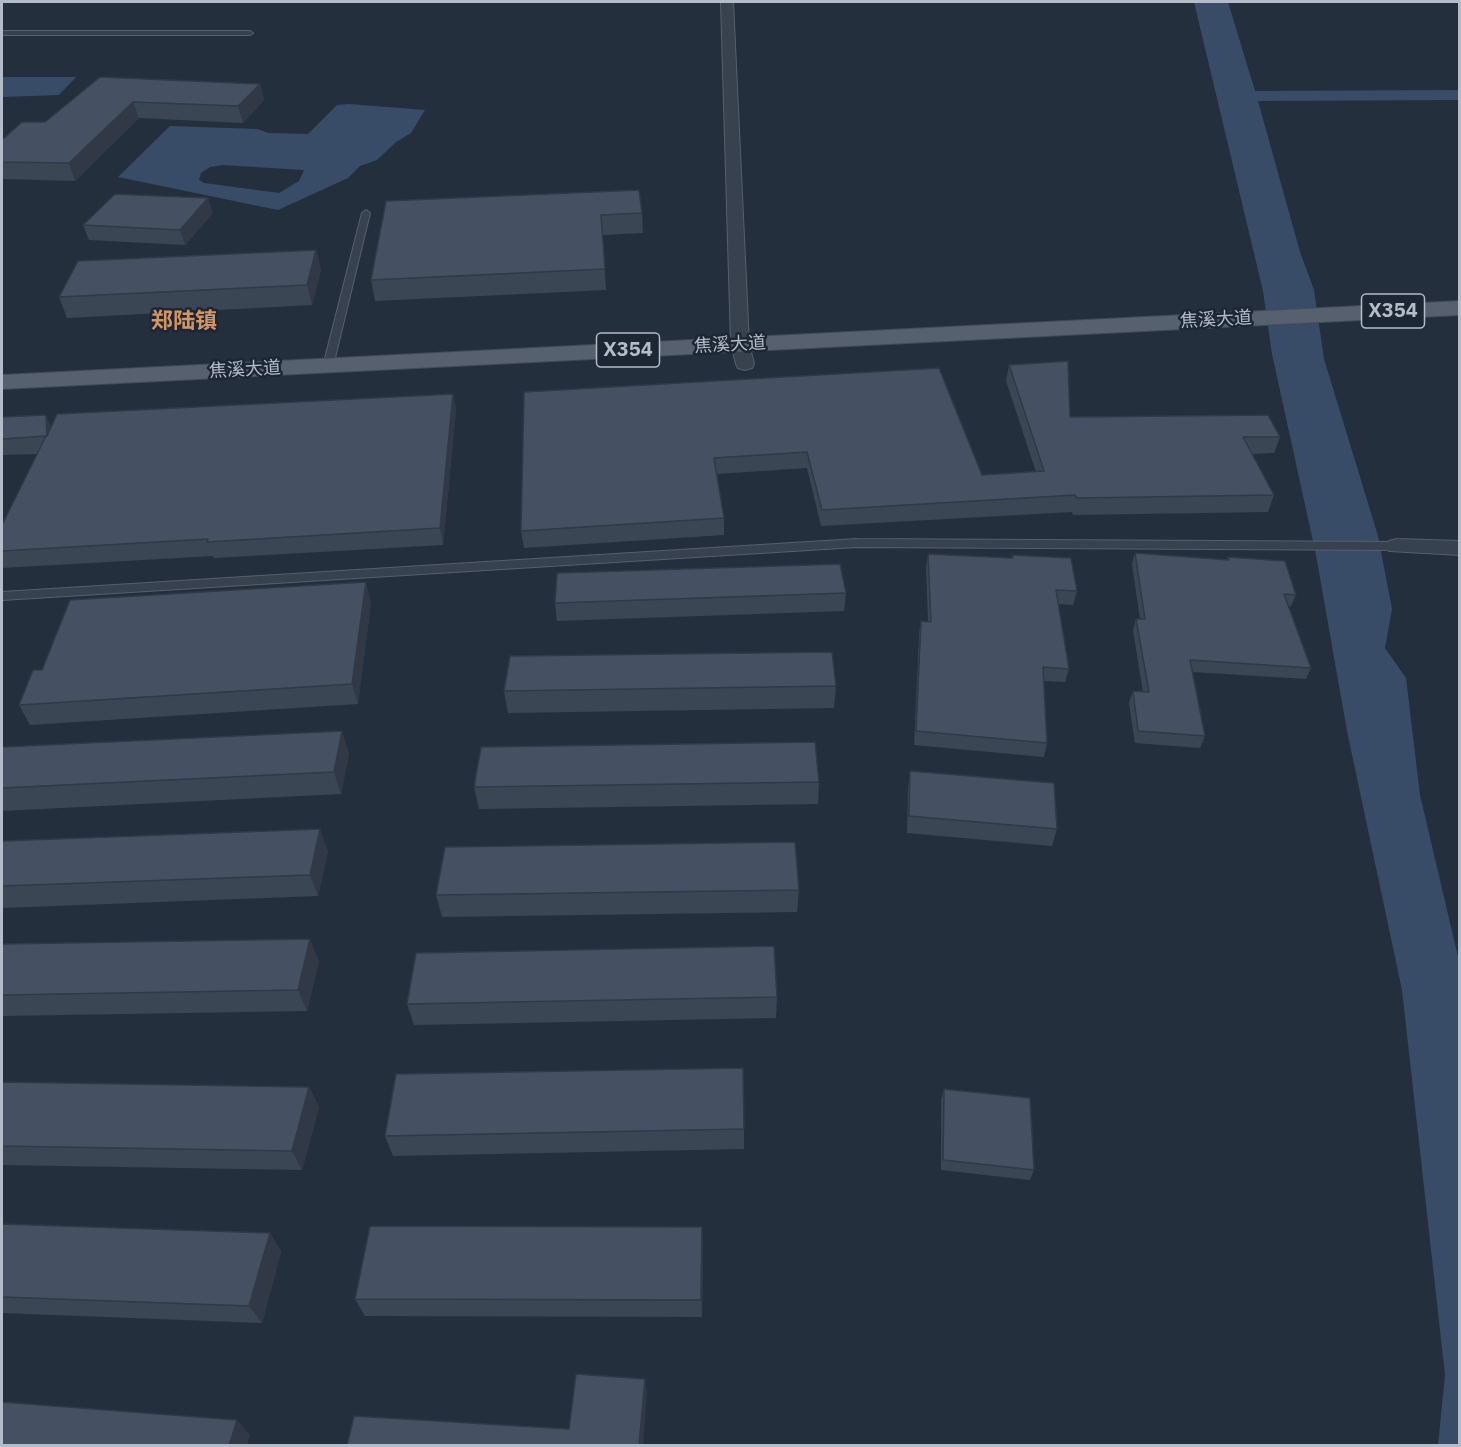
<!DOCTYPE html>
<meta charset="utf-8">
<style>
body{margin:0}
#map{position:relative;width:1461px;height:1447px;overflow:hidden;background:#242f3e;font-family:"IBM Plex Sans",sans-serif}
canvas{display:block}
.frame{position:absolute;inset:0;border:3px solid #b4bcc9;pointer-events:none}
</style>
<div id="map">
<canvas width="1461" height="1447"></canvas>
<div class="frame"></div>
</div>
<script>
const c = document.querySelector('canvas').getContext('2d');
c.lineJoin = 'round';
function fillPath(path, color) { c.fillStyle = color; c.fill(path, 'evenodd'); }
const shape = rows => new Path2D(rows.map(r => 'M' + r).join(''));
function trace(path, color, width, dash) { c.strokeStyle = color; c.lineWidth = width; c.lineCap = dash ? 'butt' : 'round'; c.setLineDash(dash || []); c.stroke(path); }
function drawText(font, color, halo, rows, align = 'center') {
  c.font = font + ' "IBM Plex Sans","Noto Sans SC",sans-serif'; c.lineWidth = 5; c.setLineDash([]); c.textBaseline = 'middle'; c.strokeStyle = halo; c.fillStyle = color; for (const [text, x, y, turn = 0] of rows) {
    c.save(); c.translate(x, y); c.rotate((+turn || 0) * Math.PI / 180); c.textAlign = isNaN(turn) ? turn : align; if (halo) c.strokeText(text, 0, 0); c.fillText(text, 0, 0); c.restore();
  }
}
const water = shape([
 [1194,2,1228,2,1255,91,1459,90,1459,100,1258,101,1300,252,1314,290,1324,359,1378,536,1392,609,1385,648,1406,678,1420,795,1459,961,1459,1445,1438,1445,1445,1375,1402,990,1347,731,1316,555,1272,354,1263,291],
 [2,77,76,77,59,95,2,97],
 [349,104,425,110,411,133,396,142,377,160,360,166,348,178,278,210,118,177,170,126,257,129,269,133,308,134,337,105],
 [223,165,303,170,304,170,299,181,279,193,204,183,199,180,201,173,210,167]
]);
const lane = shape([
 [2,31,250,31,253,33,250,35,2,35,2,31],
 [366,210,370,213,333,366,325,368,323,366,362,213,366,210],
 [857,539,1397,542,1403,546,1397,550,857,547,2,600,2,592,857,539]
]);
const street = shape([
 [721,2,733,2,749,344,754,364,752,368,745,370,738,368,736,364,731,344,721,2],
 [1397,539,1460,541,1460,555,1389,551,1386,546,1389,541,1397,539]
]);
const primary = shape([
 [1460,301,1460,315,2,389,2,375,1460,301]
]);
const wall = shape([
 [100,77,260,84,264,100,243,123,139,118,75,181,2,179,2,140,45,122],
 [386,201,642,213,643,233,603,235,606,290,375,301,371,280],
 [213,213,185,245,89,240,83,225],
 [316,250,321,270,312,305,67,318,59,297],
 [1009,365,1070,417,1280,437,1274,453,1252,454,1274,495,1268,512,1073,515,1072,512,821,526,807,468,717,474,724,518,724,535,524,548,521,531,524,392,982,475,1036,472,1006,381],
 [453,394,456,410,443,545,214,558,213,556,2,568,2,523,3,523,38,454,2,455,2,417,51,427],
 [1135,553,1227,560,1228,557,1296,595,1291,606,1288,606,1311,668,1306,679,1192,672,1205,736,1200,748,1135,743,1129,703,1133,691,1143,692,1133,630,1136,619,1140,619,1132,564],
 [928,554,1012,558,1012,555,1077,591,1073,605,1058,604,1069,669,1065,682,1044,681,1047,743,1044,757,914,745,919,635,921,621,928,622,926,567],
 [846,593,844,611,557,621,555,603],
 [371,602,358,704,30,725,19,705,42,670],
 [836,686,834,708,508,713,504,691],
 [2,747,349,753,341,794,2,811],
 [910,771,1057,829,1052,846,907,833,908,788],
 [819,782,818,804,479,809,474,787],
 [2,841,328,851,318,896,2,908],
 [799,890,797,912,442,917,436,895],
 [2,944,319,961,307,1011,2,1016],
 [777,997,776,1018,414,1025,407,1004],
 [2,1082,309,1087,319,1107,302,1170,2,1165],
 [944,1089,1034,1170,1030,1180,941,1170,941,1100],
 [744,1129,744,1149,393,1156,385,1136],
 [2,1224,270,1233,281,1252,262,1323,2,1313],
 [703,1245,702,1317,365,1316,355,1299]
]);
const shadedWall = shape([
 [260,84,264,100,243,123,238,106],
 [133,102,139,118,75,181,69,163],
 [208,198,213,213,185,245,180,230],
 [316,250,321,270,312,305,307,285],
 [453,394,456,410,443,545,440,528],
 [46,415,53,431,47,436],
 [366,582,371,602,358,704,352,684],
 [342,731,349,753,341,794,334,772],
 [320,829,328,851,318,896,310,875],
 [310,939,319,961,307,1011,298,990],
 [309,1087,319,1107,302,1170,292,1151],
 [702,1227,703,1245,702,1317,701,1300],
 [270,1233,281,1252,262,1323,249,1306],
 [645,1379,647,1394,643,1446,639,1446],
 [237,1420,250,1435,247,1446,229,1446]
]);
const building = shape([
 [100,77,260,84,238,106,133,102,69,163,2,162,2,140,22,122,45,122,100,77],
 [639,190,642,213,601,215,605,269,371,280,386,201,639,190],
 [115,194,208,198,180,230,83,225,115,194],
 [316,250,307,285,59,297,78,261,316,250],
 [1068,361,1070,417,1268,415,1280,437,1243,437,1274,495,1077,498,1075,495,822,510,807,452,714,458,724,518,521,531,524,392,939,368,982,475,1044,471,1009,365,1068,361],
 [453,394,440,528,207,542,208,539,2,551,2,523,3,523,46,436,2,439,2,417,46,415,47,436,57,414,453,394],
 [1135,553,1229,560,1228,557,1285,561,1296,595,1284,594,1311,668,1190,660,1205,736,1138,731,1133,691,1149,692,1136,619,1145,619,1135,553],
 [928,554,1013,558,1012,555,1071,558,1077,591,1056,590,1069,669,1043,667,1047,743,916,731,921,621,931,622,928,554],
 [840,564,846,593,555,603,557,573,840,564],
 [366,582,352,684,19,705,33,670,42,670,70,600,366,582],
 [832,652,836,686,504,691,510,656,832,652],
 [342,731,334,772,2,788,2,747,342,731],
 [815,742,819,782,474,787,481,747,815,742],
 [910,771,1054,783,1057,829,909,816,910,771],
 [320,829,310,875,2,886,2,841,320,829],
 [795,842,799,890,436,895,445,847,795,842],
 [310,939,298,990,2,995,2,944,310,939],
 [774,946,777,997,407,1004,416,953,774,946],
 [743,1068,744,1129,385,1136,396,1074,743,1068],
 [2,1082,309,1087,292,1151,2,1146,2,1082],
 [944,1089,1030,1098,1034,1170,943,1160,944,1089],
 [2,1224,270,1233,249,1306,2,1297,2,1224],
 [370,1226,702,1227,701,1300,355,1299,370,1226],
 [576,1374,645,1379,639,1446,347,1446,354,1416,569,1429,576,1374],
 [2,1402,237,1420,229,1446,2,1446,2,1402]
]);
const farStreetnames = [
 ["焦溪大道",1216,320,-3],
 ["焦溪大道",730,345,-3],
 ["焦溪大道",245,370,-3]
];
const shields = [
 [1393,311,63],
 [628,350,63]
];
const shieldNames = [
 ["X354",1393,311],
 ["X354",628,350]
];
const farDistrictnames = [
 ["郑陆镇",184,322]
];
fillPath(water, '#394c67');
trace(lane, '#565f6c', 2);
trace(street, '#565f6c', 2);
trace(primary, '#414a57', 2);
fillPath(lane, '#38414e');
fillPath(street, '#38414e');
fillPath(primary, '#56606e');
fillPath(wall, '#3b4654');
fillPath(shadedWall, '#303945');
fillPath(building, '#455162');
trace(building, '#303945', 1.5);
drawText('18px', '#b4bcc9', '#1d2633', farStreetnames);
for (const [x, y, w] of shields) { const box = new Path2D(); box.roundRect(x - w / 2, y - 17, w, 34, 4.5); c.fillStyle = '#1d2633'; c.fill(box); trace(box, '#b4bcc9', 1.5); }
drawText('bold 20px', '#b4bcc9', null, shieldNames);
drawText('bold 22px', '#d59563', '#1d2633', farDistrictnames);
</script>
